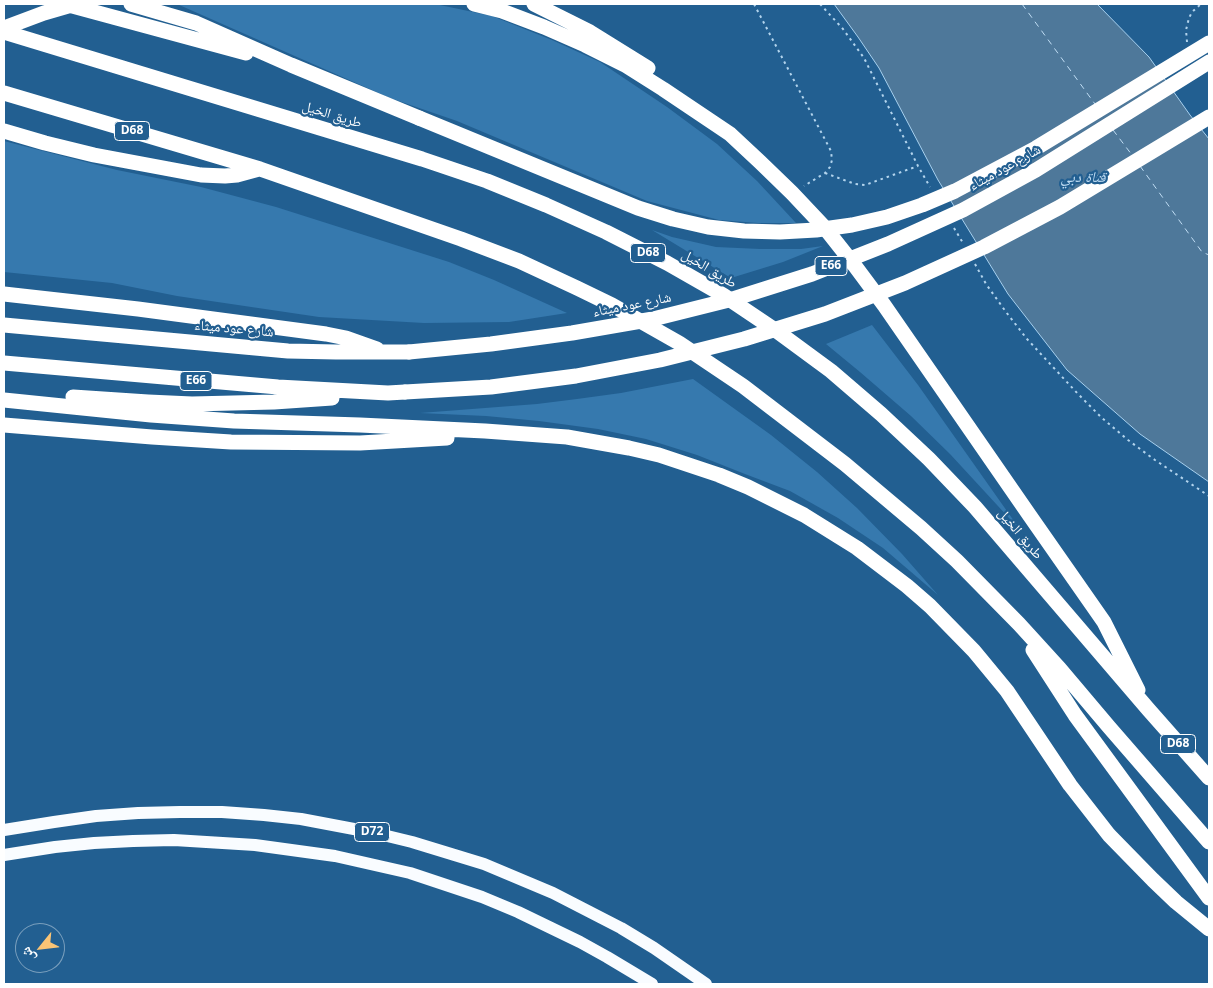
<!DOCTYPE html>
<meta charset="utf-8">
<style>
body{margin:0}
#map{position:relative;width:1213px;height:988px;overflow:hidden;background:#225f91;font-family:"Open Sans","Noto Naskh Arabic",sans-serif}
canvas{display:block}
.frame{position:absolute;inset:0;border:5px solid #fff;pointer-events:none}
.north{position:absolute;left:15px;top:923px;width:50px;height:50px;box-sizing:border-box;background:#225f91;border:1px solid #7a9fbd;border-radius:50%;rotate:241deg;font-size:14px;font-weight:700;line-height:20px;text-align:center;color:#fff}
.north::after{content:'';display:block;margin:auto;width:18px;height:22px;background:#f9c476;clip-path:polygon(50% 0,100% 100%,50% 72%,0 100%)}
</style>
<div id="map">
<canvas width="1213" height="988"></canvas>
<div class="frame"></div>
<div class="north">ش</div>
</div>
<script>
const c = document.querySelector('canvas').getContext('2d');
c.lineJoin = 'round';
function fillPath(path, color) { c.fillStyle = color; c.fill(path, 'evenodd'); }
const shape = rows => new Path2D(rows.map(r => 'M' + r).join(''));
function trace(path, color, width, dash) { c.strokeStyle = color; c.lineWidth = width; c.lineCap = dash ? 'butt' : 'round'; c.setLineDash(dash || []); c.stroke(path); }
function drawText(font, color, halo, rows, align = 'center') {
  c.font = font + ' "Open Sans","Noto Naskh Arabic",sans-serif'; c.lineWidth = 4.5; c.setLineDash([]); c.textBaseline = 'middle'; c.strokeStyle = halo; c.fillStyle = color; for (const [text, x, y, turn = 0] of rows) {
    c.save(); c.translate(x, y); c.rotate((+turn || 0) * Math.PI / 180); c.textAlign = isNaN(turn) ? turn : align; if (halo) c.strokeText(text, 0, 0); c.fillText(text, 0, 0); c.restore();
  }
}
const green = shape([
 [177,4,435,4,492,16,552,40,600,62,667,107,717,144,757,181,796,223,758,223,719,220,647,201,457,121,390,98],
 [4,141,117,170,201,187,276,207,449,262,494,280,567,313,509,322,424,323,319,317,177,296,112,283,4,272],
 [652,230,672,237,716,247,760,249,801,249,823,246,783,262,731,278],
 [872,325,918,385,1021,531,950,454,911,416,860,372,826,344],
 [693,379,771,435,817,472,857,508,902,554,938,595,883,548,838,518,790,491,745,474,697,455,646,439,598,429,539,421,486,416,420,413,537,404,577,399,621,393]
]);
const water = shape([
 [834,4,1097,4,1149,57,1190,115,1209,139,1209,482,1140,434,1067,370,1008,294,938,180,879,68,858,37,834,4]
]);
const ferry = shape([
 [1022,4,1095,104],
 [1113,130,1132,155],
 [1140,166,1202,252,1209,255]
]);
const path = shape([
 [754,4,831,151,832,160,830,167,825,173,804,186],
 [820,4,843,29,864,58,918,166,930,187],
 [1187,42,1186,30,1189,18,1192,12,1201,4],
 [825,173,855,184,865,185,918,166],
 [954,228,963,243],
 [975,264,986,284,1006,312,1027,339,1078,394,1102,418,1128,440,1155,460,1209,496]
]);
const major = shape([
 [4,830,54,822,96,816,138,813,180,812,222,812,264,815,301,819,375,833,412,842,484,864,553,893,621,928,654,948,706,984],
 [4,855,55,847,94,843,133,841,174,840,255,845,335,856,410,873,482,897,518,912,580,942,607,957,652,984]
]);
const highway = shape([
 [65,4,246,53],
 [131,4,196,23,291,65,419,118],
 [474,4,502,11,544,27,585,45,625,65,663,89,730,134,760,162,792,193,825,228,855,266,884,305,1030,516,1104,622,1138,690],
 [534,4,590,32,648,68],
 [4,32,422,159,487,181,546,205,606,232,667,263,723,295,778,332,831,371,881,414,929,459,975,507,1148,709,1209,778],
 [4,93,260,169,461,239,519,261,577,288,612,305,679,343,743,386,845,464,921,528,957,561,1019,624,1060,669,1109,727,1209,842],
 [4,131,45,143,94,155,201,175,225,176,237,175,259,169],
 [4,294,138,309,326,334,346,338,377,349],
 [4,325,288,351,336,352,409,352],
 [4,363,278,387,388,393,405,392],
 [73,397,148,402,192,404,274,402,332,398],
 [4,400,151,415,234,421,360,425,485,431,567,437,629,448,659,455,719,475,748,487,804,515,857,548,907,586,930,606,974,651,1007,691,1070,785,1109,835,1153,880,1176,902,1209,929],
 [4,425,152,437,231,442,360,443,447,438],
 [1033,650,1075,715,1209,898]
]);
const highwayBridge = shape([
 [4,28,44,13,75,4],
 [419,118,638,208,673,219,708,227,744,231,780,232,816,230,852,225,887,217,922,205,955,191,1036,148,1209,43],
 [409,352,491,344,572,333,653,319,733,299,812,274,888,244,963,210,1036,170,1209,62],
 [405,392,491,387,576,376,660,360,744,339,825,314,905,283,984,247,1060,207,1209,117]
]);
const shields = [
 [132,131,35],
 [648,253,35],
 [831,266,32],
 [196,381,32],
 [1178,744,35],
 [372,832,35]
];
const shieldNames = [
 ["D68",132,131],
 ["D68",648,253],
 ["E66",831,266],
 ["E66",196,381],
 ["D68",1178,744],
 ["D72",372,832]
];
const streetNames = [
 ["طريق الخيل",332,115,17],
 ["شارع عود ميثاء",1005,168,-29],
 ["طريق الخيل",709,269,31],
 ["شارع عود ميثاء",632,305,-11],
 ["شارع عود ميثاء",234,329,5],
 ["طريق الخيل",1020,534,50]
];
const waterNames = [
 ["قناة دبي",1083,178]
];
fillPath(green, '#3679ae');
fillPath(water, '#4e789a');
trace(water, '#a7d0ee', 1);
trace(ferry, '#c0ddf4', 1, [6, 5]);
trace(path, '#b3d4ed', 2, [2.5, 4]);
trace(major, '#f9fcff', 12);
trace(highway, '#fff', 15);
trace(highwayBridge, '#fff', 15);
for (const [x, y, w] of shields) { const box = new Path2D(); box.roundRect(x - w / 2, y - 9.5, w, 19, 4); c.fillStyle = '#225f91'; c.fill(box); trace(box, '#fff', 1); }
drawText('bold 12px', '#fff', null, shieldNames);
drawText('14px', '#fff', '#225f91', streetNames);
drawText('italic 15px', '#c0ddf4', '#225f91', waterNames);
</script>
